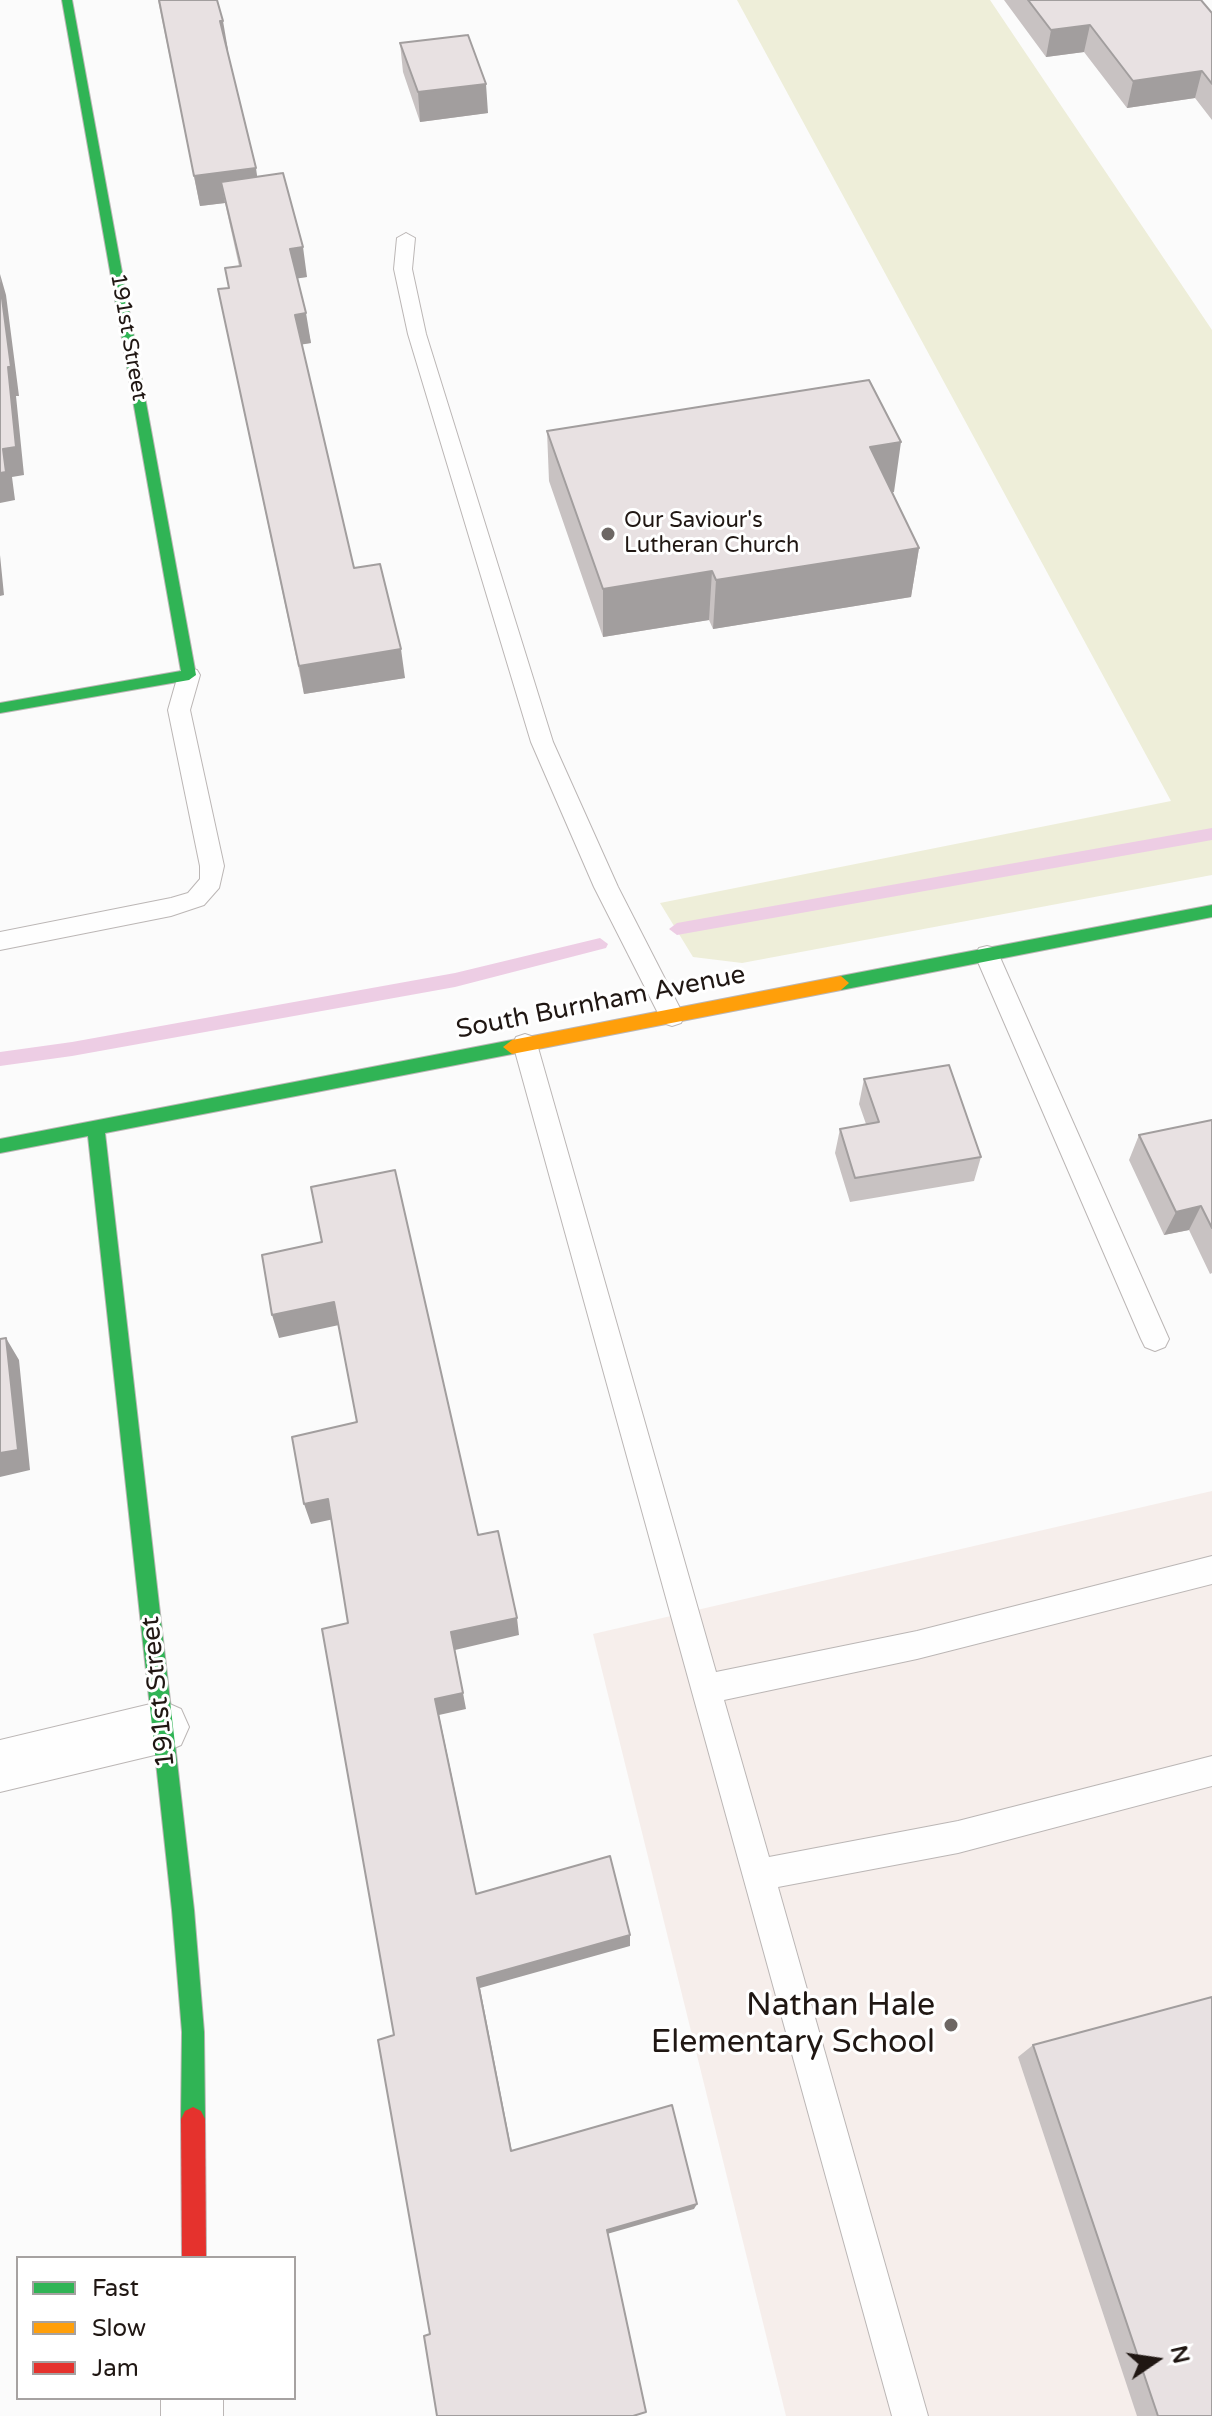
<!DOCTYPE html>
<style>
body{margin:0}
#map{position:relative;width:1212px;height:2416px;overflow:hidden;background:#fbfbfb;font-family:"Varela Round",sans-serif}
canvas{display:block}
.legend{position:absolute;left:16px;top:2256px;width:280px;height:144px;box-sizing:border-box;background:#fff;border:2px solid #a6a2a1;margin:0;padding:10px 14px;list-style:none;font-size:24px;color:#201713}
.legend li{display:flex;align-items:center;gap:16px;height:40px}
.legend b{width:40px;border:2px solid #a6a2a1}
.north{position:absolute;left:1116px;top:2320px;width:80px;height:80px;-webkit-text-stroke:6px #fff;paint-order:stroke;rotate:77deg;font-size:22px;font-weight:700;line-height:32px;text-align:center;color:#201713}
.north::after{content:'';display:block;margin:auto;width:28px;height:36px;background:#201713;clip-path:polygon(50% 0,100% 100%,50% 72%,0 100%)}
</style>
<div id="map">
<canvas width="1212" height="2416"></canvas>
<ul class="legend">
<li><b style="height:10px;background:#30b455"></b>Fast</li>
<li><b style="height:10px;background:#ff9f0a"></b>Slow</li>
<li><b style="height:10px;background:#e5322d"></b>Jam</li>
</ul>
<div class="north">N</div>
</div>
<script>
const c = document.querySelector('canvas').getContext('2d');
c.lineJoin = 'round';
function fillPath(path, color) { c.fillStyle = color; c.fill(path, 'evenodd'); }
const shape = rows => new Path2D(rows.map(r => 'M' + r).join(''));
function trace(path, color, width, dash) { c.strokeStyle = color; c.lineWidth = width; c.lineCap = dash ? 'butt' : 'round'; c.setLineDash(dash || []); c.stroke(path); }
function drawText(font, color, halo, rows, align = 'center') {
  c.font = font + ' "Varela Round",sans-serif'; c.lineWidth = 6; c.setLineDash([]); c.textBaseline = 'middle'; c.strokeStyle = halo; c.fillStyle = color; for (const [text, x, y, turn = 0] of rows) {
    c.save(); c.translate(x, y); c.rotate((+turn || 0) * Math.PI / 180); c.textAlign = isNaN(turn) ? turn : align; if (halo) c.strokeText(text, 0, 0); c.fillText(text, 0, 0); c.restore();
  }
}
const built = shape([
 [1212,1491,1212,2416,786,2416,593,1634]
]);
const green = shape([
 [737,0,990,0,1212,330,1212,875,742,963,693,957,660,903,1171,801]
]);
const stream = shape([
 [1212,828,1212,840,677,935,669,929,677,923,1212,828],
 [600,938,608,944,606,948,455,987,72,1056,0,1066,0,1052,72,1042,455,973,600,938]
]);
const lane = shape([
 [406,233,415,238,412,269,426,334,553,742,618,887,684,1016,681,1023,672,1026,663,1023,594,887,531,742,408,334,394,269,397,238,406,233],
 [189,668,197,670,200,675,190,710,224,866,219,888,204,905,171,916,0,950,0,932,171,898,188,893,200,879,200,866,168,710,178,675,181,670,189,668],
 [987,946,995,948,999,955,1169,1339,1165,1347,1155,1351,1145,1347,1141,1339,975,955,979,948,987,946],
 [525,1034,534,1037,537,1044,716,1672,917,1631,1212,1556,1212,1584,917,1659,724,1700,769,1857,958,1821,1212,1756,1212,1786,958,1853,778,1887,928,2416,892,2416,513,1044,516,1037,525,1034]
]);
const street = shape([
 [163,1701,181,1709,189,1727,181,1745,163,1753,0,1792,0,1740,163,1701],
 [161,2398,223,2398,223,2416,161,2416,161,2398]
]);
const fast = shape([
 [62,0,72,0,196,675,189,680,0,713,0,703,181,671,62,0],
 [1212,905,1212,917,841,990,833,983,841,976,1212,905],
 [512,1040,521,1047,512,1054,105,1133,194,1910,204,2032,205,2119,201,2127,193,2131,185,2127,181,2119,182,2032,172,1910,88,1136,0,1153,0,1139,512,1040]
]);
const slow = shape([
 [841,976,849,983,841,990,512,1054,503,1047,512,1040,841,976]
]);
const jam = shape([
 [193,2107,201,2111,205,2119,206,2258,182,2258,181,2119,185,2111,193,2107]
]);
const wall = shape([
 [158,0,228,50,227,50,257,177,307,277,297,278,311,343,301,344,354,568,405,678,304,694,218,289,229,288,225,268,239,266,225,203,200,206],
 [1004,0,1201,0,1212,13,1212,120,1195,98,1127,108,1084,52,1046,57],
 [400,43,488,113,420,122,403,72],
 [547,431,894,492,892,492,919,548,911,597,713,629,709,620,603,637,549,481],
 [864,1079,981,1157,974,1181,850,1202,835,1153,840,1129,866,1124,859,1104],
 [1212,1120,1212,1273,1210,1274,1189,1230,1164,1235,1129,1160,1139,1135],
 [1033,2045,1212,2416,1137,2416,1018,2057]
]);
const shadedWall = shape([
 [220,21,223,21,228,50,225,50],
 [1090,25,1084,52,1046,57,1051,30],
 [1202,71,1195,98,1127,108,1133,81],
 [486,84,488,113,420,122,418,92],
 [256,168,260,198,221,182,225,203,200,206,194,176],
 [303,247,307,277,294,279,290,249],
 [0,274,6,295,19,396,16,396,24,475,12,477,15,500,0,503,0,473,3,449],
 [306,313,311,343,299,345,295,315],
 [901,442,894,492,863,497,870,447],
 [919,548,911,597,713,629,716,580],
 [0,555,4,595,0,596],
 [712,571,709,620,603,637,603,589],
 [401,649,405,678,304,694,299,666],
 [1201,1206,1189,1230,1164,1235,1176,1212],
 [334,1302,339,1325,279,1338,272,1315],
 [6,1338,19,1360,30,1470,0,1477,0,1453],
 [328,1499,334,1519,311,1524,304,1504],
 [517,1618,519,1635,455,1650,466,1709,439,1715,479,1906,435,1699,451,1632],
 [630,1935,630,1946,480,1988,513,2157,511,2151,477,1978],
 [697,2204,694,2209,607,2234,607,2230]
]);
const building = shape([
 [159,0,217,0,223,21,220,21,256,168,194,176,159,0],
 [1028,0,1201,0,1212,13,1212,84,1202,71,1133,81,1090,25,1051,30,1028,0],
 [468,35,486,84,418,92,400,43,468,35],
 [283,173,303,247,290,249,306,313,295,315,354,568,380,564,401,649,299,666,218,289,229,288,225,268,241,266,221,182,283,173],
 [0,283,11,367,8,367,16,447,3,449,6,472,0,473,0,283],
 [869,380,901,442,870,447,919,548,716,580,712,571,603,589,547,431,869,380],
 [949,1065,981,1157,855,1178,840,1129,879,1122,864,1079,949,1065],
 [1212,1120,1212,1228,1201,1206,1176,1212,1139,1135,1212,1120],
 [395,1170,478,1535,498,1531,517,1618,451,1632,463,1693,435,1699,476,1894,610,1856,630,1935,477,1978,511,2151,672,2105,697,2204,607,2230,646,2412,633,2416,437,2416,424,2336,430,2334,378,2040,394,2035,322,1629,348,1623,328,1499,304,1504,292,1437,357,1422,334,1302,272,1315,262,1255,322,1242,311,1187,395,1170],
 [6,1338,18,1450,0,1453,0,1339,6,1338],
 [1212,1997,1212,2416,1158,2416,1033,2045,1212,1997]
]);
const markers = [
 [608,534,8,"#6d6764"],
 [951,2025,8,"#6d6764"]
];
const farStreetnames = [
 ["191st Street",128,337,80]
];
const farPoinames = [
 ["Our Saviour's",624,521],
 ["Lutheran Church",624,546]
];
const streetNames = [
 ["South Burnham Avenue",601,1003,-11],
 ["191st Street",159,1692,-96]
];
const nearPoinames = [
 ["Nathan Hale",935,2007],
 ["Elementary School",935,2044]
];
fillPath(built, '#f6eeeb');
fillPath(green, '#eeeed9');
fillPath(stream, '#edcde4');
trace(lane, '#bbb6b5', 2);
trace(street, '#bbb6b5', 2);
trace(fast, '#bbb6b5', 2);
trace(slow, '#bbb6b5', 2);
trace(jam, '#bbb6b5', 2);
fillPath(lane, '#fefefe');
fillPath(street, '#fefefe');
fillPath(fast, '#30b455');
fillPath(slow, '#ff9f0a');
fillPath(jam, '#e5322d');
fillPath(wall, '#c8c2c2');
fillPath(shadedWall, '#a29e9e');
fillPath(building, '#e8e1e2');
trace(building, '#a29e9e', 2);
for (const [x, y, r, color] of markers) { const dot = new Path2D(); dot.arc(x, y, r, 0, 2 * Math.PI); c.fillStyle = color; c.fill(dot); trace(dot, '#fff', 3); }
drawText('22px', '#201713', '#fff', farStreetnames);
drawText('22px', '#201713', '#fff', farPoinames, 'left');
drawText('26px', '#201713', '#fff', streetNames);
drawText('32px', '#201713', '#fff', nearPoinames, 'right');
</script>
